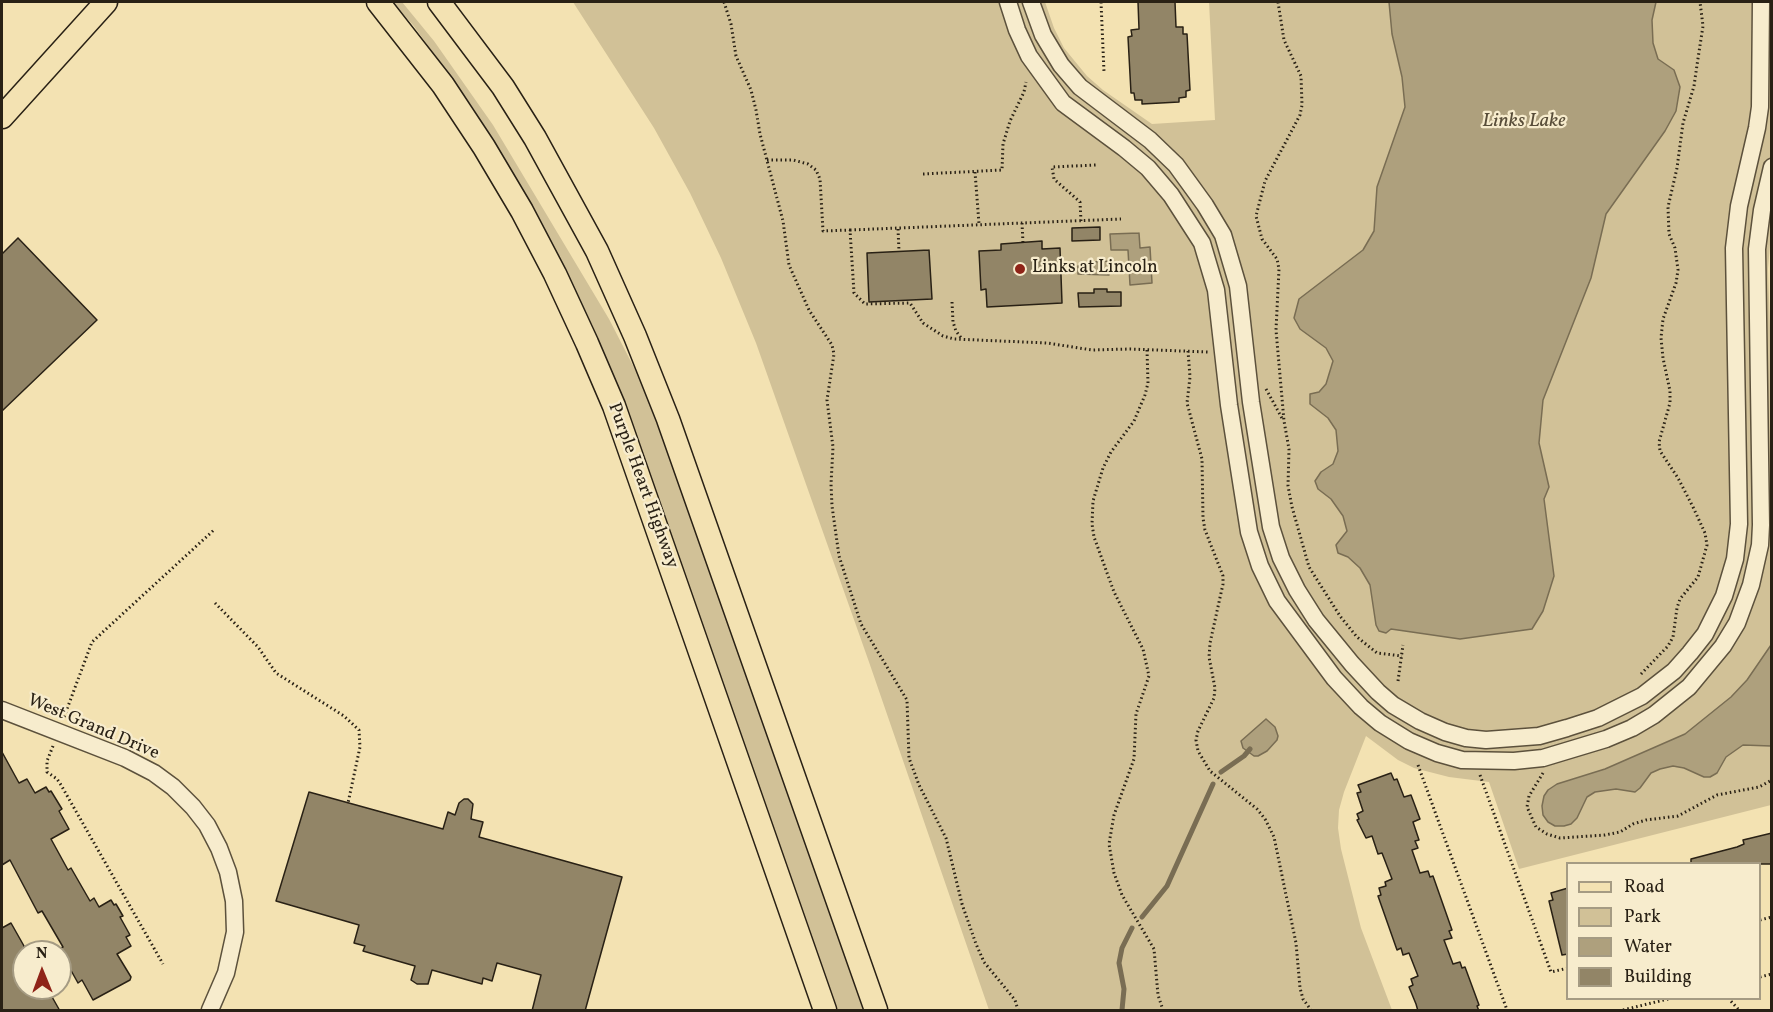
<!DOCTYPE html>
<style>
body{margin:0}
#map{position:relative;width:1773px;height:1012px;overflow:hidden;background:#f3e2b2;font-family:Vollkorn,serif}
canvas{display:block}
.frame{position:absolute;inset:0;border:3px solid #292115;pointer-events:none}
.legend{position:absolute;left:1566px;top:862px;width:195px;height:138px;box-sizing:border-box;background:#f7eccd;border:2px solid #a59b83;margin:0;padding:8px 10px;list-style:none;font-size:18px;color:#292115}
.legend li{display:flex;align-items:center;gap:12px;height:30px}
.legend b{width:30px;border:2px solid #a59b83}
.north{position:absolute;left:12px;top:940px;width:60px;height:60px;box-sizing:border-box;background:#f7eccd;border:2px solid #a59b83;border-radius:50%;rotate:359deg;font-size:16px;font-weight:700;line-height:24px;text-align:center;color:#292115}
.north::after{content:'';display:block;margin:auto;width:21px;height:27px;background:#8f2418;clip-path:polygon(50% 0,100% 100%,50% 72%,0 100%)}
</style>
<div id="map">
<canvas width="1773" height="1012"></canvas>
<div class="frame"></div>
<ul class="legend">
<li><b style="height:8px;background:#f3e2b2"></b>Road</li>
<li><b style="height:16px;background:#d1c197"></b>Park</li>
<li><b style="height:16px;background:#aea07d"></b>Water</li>
<li><b style="height:16px;background:#928567"></b>Building</li>
</ul>
<div class="north">N</div>
</div>
<script>
const c = document.querySelector('canvas').getContext('2d');
c.lineJoin = 'round';
function fillPath(path, color) { c.fillStyle = color; c.fill(path, 'evenodd'); }
const shape = rows => new Path2D(rows.map(r => 'M' + r).join(''));
function trace(path, color, width, dash) { c.strokeStyle = color; c.lineWidth = width; c.lineCap = dash ? 'butt' : 'round'; c.setLineDash(dash || []); c.stroke(path); }
function drawText(font, color, halo, rows, align = 'center') {
  c.font = font + ' Vollkorn,serif'; c.lineWidth = 4.5; c.setLineDash([]); c.textBaseline = 'middle'; c.strokeStyle = halo; c.fillStyle = color; for (const [text, x, y, turn = 0] of rows) {
    c.save(); c.translate(x, y); c.rotate((+turn || 0) * Math.PI / 180); c.textAlign = isNaN(turn) ? turn : align; if (halo) c.strokeText(text, 0, 0); c.fillText(text, 0, 0); c.restore();
  }
}
const green = shape([
 [392,2,402,2,434,41,493,125,609,319,642,383,659,420,863,1010,836,1010,625,402,592,324,534,208,473,108,413,25],
 [573,2,1045,2,1054,28,1064,48,1087,76,1103,90,1152,124,1215,120,1209,2,1771,2,1772,220,1768,269,1772,388,1771,805,1519,869,1489,782,1449,777,1414,768,1398,760,1366,736,1344,792,1339,810,1338,828,1341,849,1361,928,1392,1010,989,1010,869,662,756,343,721,258,690,193,654,128]
]);
const water = shape([
 [1389,2,1656,2,1652,20,1653,43,1658,59,1674,70,1680,87,1676,111,1665,131,1606,214,1591,278,1543,400,1539,443,1549,487,1544,499,1554,576,1543,611,1532,629,1460,639,1391,629,1386,633,1379,631,1376,625,1370,585,1360,568,1348,557,1338,553,1336,545,1347,531,1343,516,1331,499,1318,489,1315,481,1321,472,1333,464,1338,451,1336,430,1328,418,1310,404,1310,394,1319,392,1326,384,1333,361,1326,348,1300,329,1294,318,1299,299,1363,250,1374,231,1377,187,1405,107,1402,77,1392,34,1389,2],
 [1139,233,1140,248,1150,247,1152,283,1130,285,1128,250,1111,250,1110,234,1139,233],
 [1108,261,1109,275,1078,274,1078,266,1092,262,1108,261],
 [1771,645,1771,746,1743,745,1726,757,1717,773,1710,777,1704,777,1684,768,1673,766,1660,769,1651,773,1640,788,1635,792,1616,789,1595,792,1587,797,1577,818,1571,824,1564,826,1555,826,1548,822,1543,815,1542,806,1544,796,1548,790,1557,784,1605,769,1685,734,1731,697,1747,680,1771,645],
 [1266,719,1275,727,1278,736,1277,740,1267,751,1258,756,1254,756,1243,748,1241,741,1266,719]
]);
const stream = shape([
 [1221,772,1244,756,1250,749],
 [1142,917,1167,886,1213,784],
 [1122,1010,1124,989,1119,963,1122,948,1132,928]
]);
const building = shape([
 [1138,2,1175,2,1176,27,1183,27,1183,34,1187,34,1190,90,1186,91,1186,97,1179,98,1179,102,1142,104,1142,100,1135,100,1134,93,1131,93,1128,37,1132,36,1131,30,1139,29,1138,2],
 [1100,227,1100,240,1072,241,1072,228,1100,227],
 [18,238,97,320,2,411,2,254,18,238],
 [1042,241,1042,249,1060,248,1062,303,987,307,986,289,981,290,979,251,1001,250,1001,244,1042,241],
 [929,250,932,299,869,302,867,253,929,250],
 [1094,289,1107,289,1107,292,1121,292,1121,306,1079,307,1078,293,1094,293,1094,289],
 [2,752,19,783,27,779,35,793,46,787,49,792,51,791,62,809,59,811,69,829,51,839,68,870,71,868,90,901,94,898,99,907,111,900,114,905,116,904,123,916,120,917,130,935,126,937,131,946,117,954,131,977,130,980,93,1000,82,980,78,983,59,949,63,947,42,911,38,913,10,860,2,865,2,752],
 [1391,773,1394,780,1397,779,1404,797,1411,795,1420,819,1413,822,1419,840,1415,841,1418,848,1412,850,1420,873,1428,871,1430,877,1433,876,1452,930,1449,931,1452,938,1444,940,1453,964,1460,962,1462,968,1465,967,1479,1005,1477,1006,1479,1011,1418,1011,1416,1004,1409,987,1413,985,1411,979,1418,976,1409,953,1403,955,1401,948,1397,950,1378,896,1381,895,1379,888,1386,886,1385,882,1392,879,1382,853,1378,854,1372,836,1366,838,1357,820,1359,819,1357,814,1363,811,1357,793,1361,792,1358,785,1391,773],
 [309,792,443,829,448,812,455,815,459,803,464,799,468,799,473,804,471,819,483,822,479,837,622,877,585,1011,532,1011,541,975,497,963,492,981,483,978,482,984,432,970,428,984,417,984,411,980,415,966,363,951,365,946,354,943,359,925,276,901,309,792],
 [1772,833,1772,864,1691,864,1691,859,1737,847,1744,844,1743,840,1772,833],
 [1568,888,1568,954,1562,955,1549,901,1553,900,1551,893,1568,888],
 [11,923,24,946,24,988,47,988,60,1011,2,1011,2,928,11,923]
]);
const path = shape([
 [724,2,731,24,736,56,751,90,756,110,760,134,783,221,789,265,809,310,832,345,834,354,827,400,833,447,831,484,832,506,839,556,861,624,907,700,909,758,919,785,946,838,962,904,976,944,984,962,1015,1000,1018,1010],
 [1101,2,1104,72],
 [1278,2,1284,40,1301,76,1302,105,1300,115,1265,181,1256,216,1262,239,1277,259,1279,269,1276,330,1284,421,1289,449,1288,486,1292,507,1309,567,1340,616,1357,637,1377,653,1402,656],
 [767,160,793,160,808,164,816,170,820,179,823,231,850,230,854,293,865,304,910,303,923,323,943,336,954,339,1047,343,1092,350,1130,349,1208,352],
 [975,172,979,224],
 [923,174,1002,170,1003,144,1010,121,1024,92,1026,82],
 [1081,221,1080,202,1054,179,1052,167,1096,165],
 [1022,223,1023,243],
 [898,229,899,251],
 [850,230,1121,219],
 [952,302,953,322,956,331,962,339],
 [1147,350,1148,383,1145,395,1134,421,1111,452,1103,468,1093,501,1092,524,1094,537,1114,592,1143,649,1149,676,1136,714,1134,759,1114,815,1109,844,1114,873,1122,895,1154,949,1158,995,1163,1010],
 [1188,351,1190,377,1187,403,1202,459,1203,518,1205,530,1223,576,1223,584,1210,643,1209,657,1215,688,1214,698,1198,731,1196,740,1198,751,1210,771,1257,809,1265,819,1274,837,1296,943,1300,988,1303,999,1311,1010],
 [1266,389,1283,420],
 [215,603,258,647,276,673,344,716,359,730,360,747,348,803],
 [1641,674,1668,646,1673,637,1677,608,1680,599,1698,577,1707,545,1705,533,1693,507,1678,478,1660,451,1659,442,1670,403,1670,391,1663,358,1661,338,1663,319,1676,283,1678,270,1675,248,1669,234,1668,207,1677,168,1683,123,1694,86,1697,65,1703,26,1700,2],
 [1398,681,1403,645],
 [64,717,92,642,215,529],
 [53,746,47,761,47,772,57,779,61,785,163,964],
 [1418,765,1507,1010],
 [1543,773,1529,796,1527,807,1536,827,1547,834,1560,838,1605,835,1620,832,1633,824,1646,820,1678,816,1717,795,1759,787,1772,780],
 [1480,775,1551,972,1568,968],
 [1760,920,1772,917],
 [1760,977,1772,974],
 [1728,998,1739,1010],
 [1623,1010,1672,998]
]);
const minor = shape([
 [1008,2,1017,30,1029,56,1063,103,1124,148,1148,168,1171,195,1202,243,1216,290,1229,405,1249,532,1260,566,1277,601,1334,678,1361,707,1380,723,1409,741,1437,753,1462,760,1514,761,1543,758,1606,739,1632,728,1654,715,1689,687,1723,646,1737,623,1751,585,1760,545,1761,525,1757,249,1762,210,1772,167],
 [1031,2,1043,35,1061,65,1080,87,1150,140,1176,165,1205,205,1223,235,1238,286,1251,402,1271,527,1281,558,1297,590,1316,620,1352,664,1378,692,1393,705,1420,721,1445,732,1466,738,1486,740,1539,736,1567,728,1598,718,1642,696,1674,671,1690,653,1705,634,1724,596,1735,559,1739,524,1734,248,1739,206,1757,128,1760,107,1761,2],
 [2,710,125,758,154,773,173,787,193,807,207,825,219,848,228,872,234,901,235,932,226,973,210,1010]
]);
const major = shape([
 [378,2,443,85,484,147,522,211,555,274,587,343,614,406,825,1010],
 [439,2,503,87,535,138,597,251,635,336,668,419,876,1010],
 [2,117,106,2]
]);
const markers = [
 [1020,269,6,"#8f2418"]
];
const poiNames = [
 ["Links at Lincoln",1032,269]
];
const streetNames = [
 ["Purple Heart Highway",642,486,70],
 ["West Grand Drive",93,728,23]
];
const waterNames = [
 ["Links Lake",1524,122]
];
fillPath(green, '#d1c197');
fillPath(water, '#aea07d');
trace(water, '#796d53', 1.5);
trace(stream, '#796d53', 5);
fillPath(building, '#928567');
trace(building, '#292115', 1.5);
trace(minor, '#5c513c', 19);
trace(major, '#292115', 25);
trace(path, '#292115', 3, [1.5, 3]);
trace(minor, '#f7eccd', 16);
trace(major, '#f3e2b2', 22);
for (const [x, y, r, color] of markers) { const dot = new Path2D(); dot.arc(x, y, r, 0, 2 * Math.PI); c.fillStyle = color; c.fill(dot); trace(dot, '#f7eccd', 2); }
drawText('18px', '#292115', '#f7eccd', poiNames, 'left');
drawText('18px', '#292115', '#f7eccd', streetNames);
drawText('italic 20px', '#584d39', '#f7eccd', waterNames);
</script>
